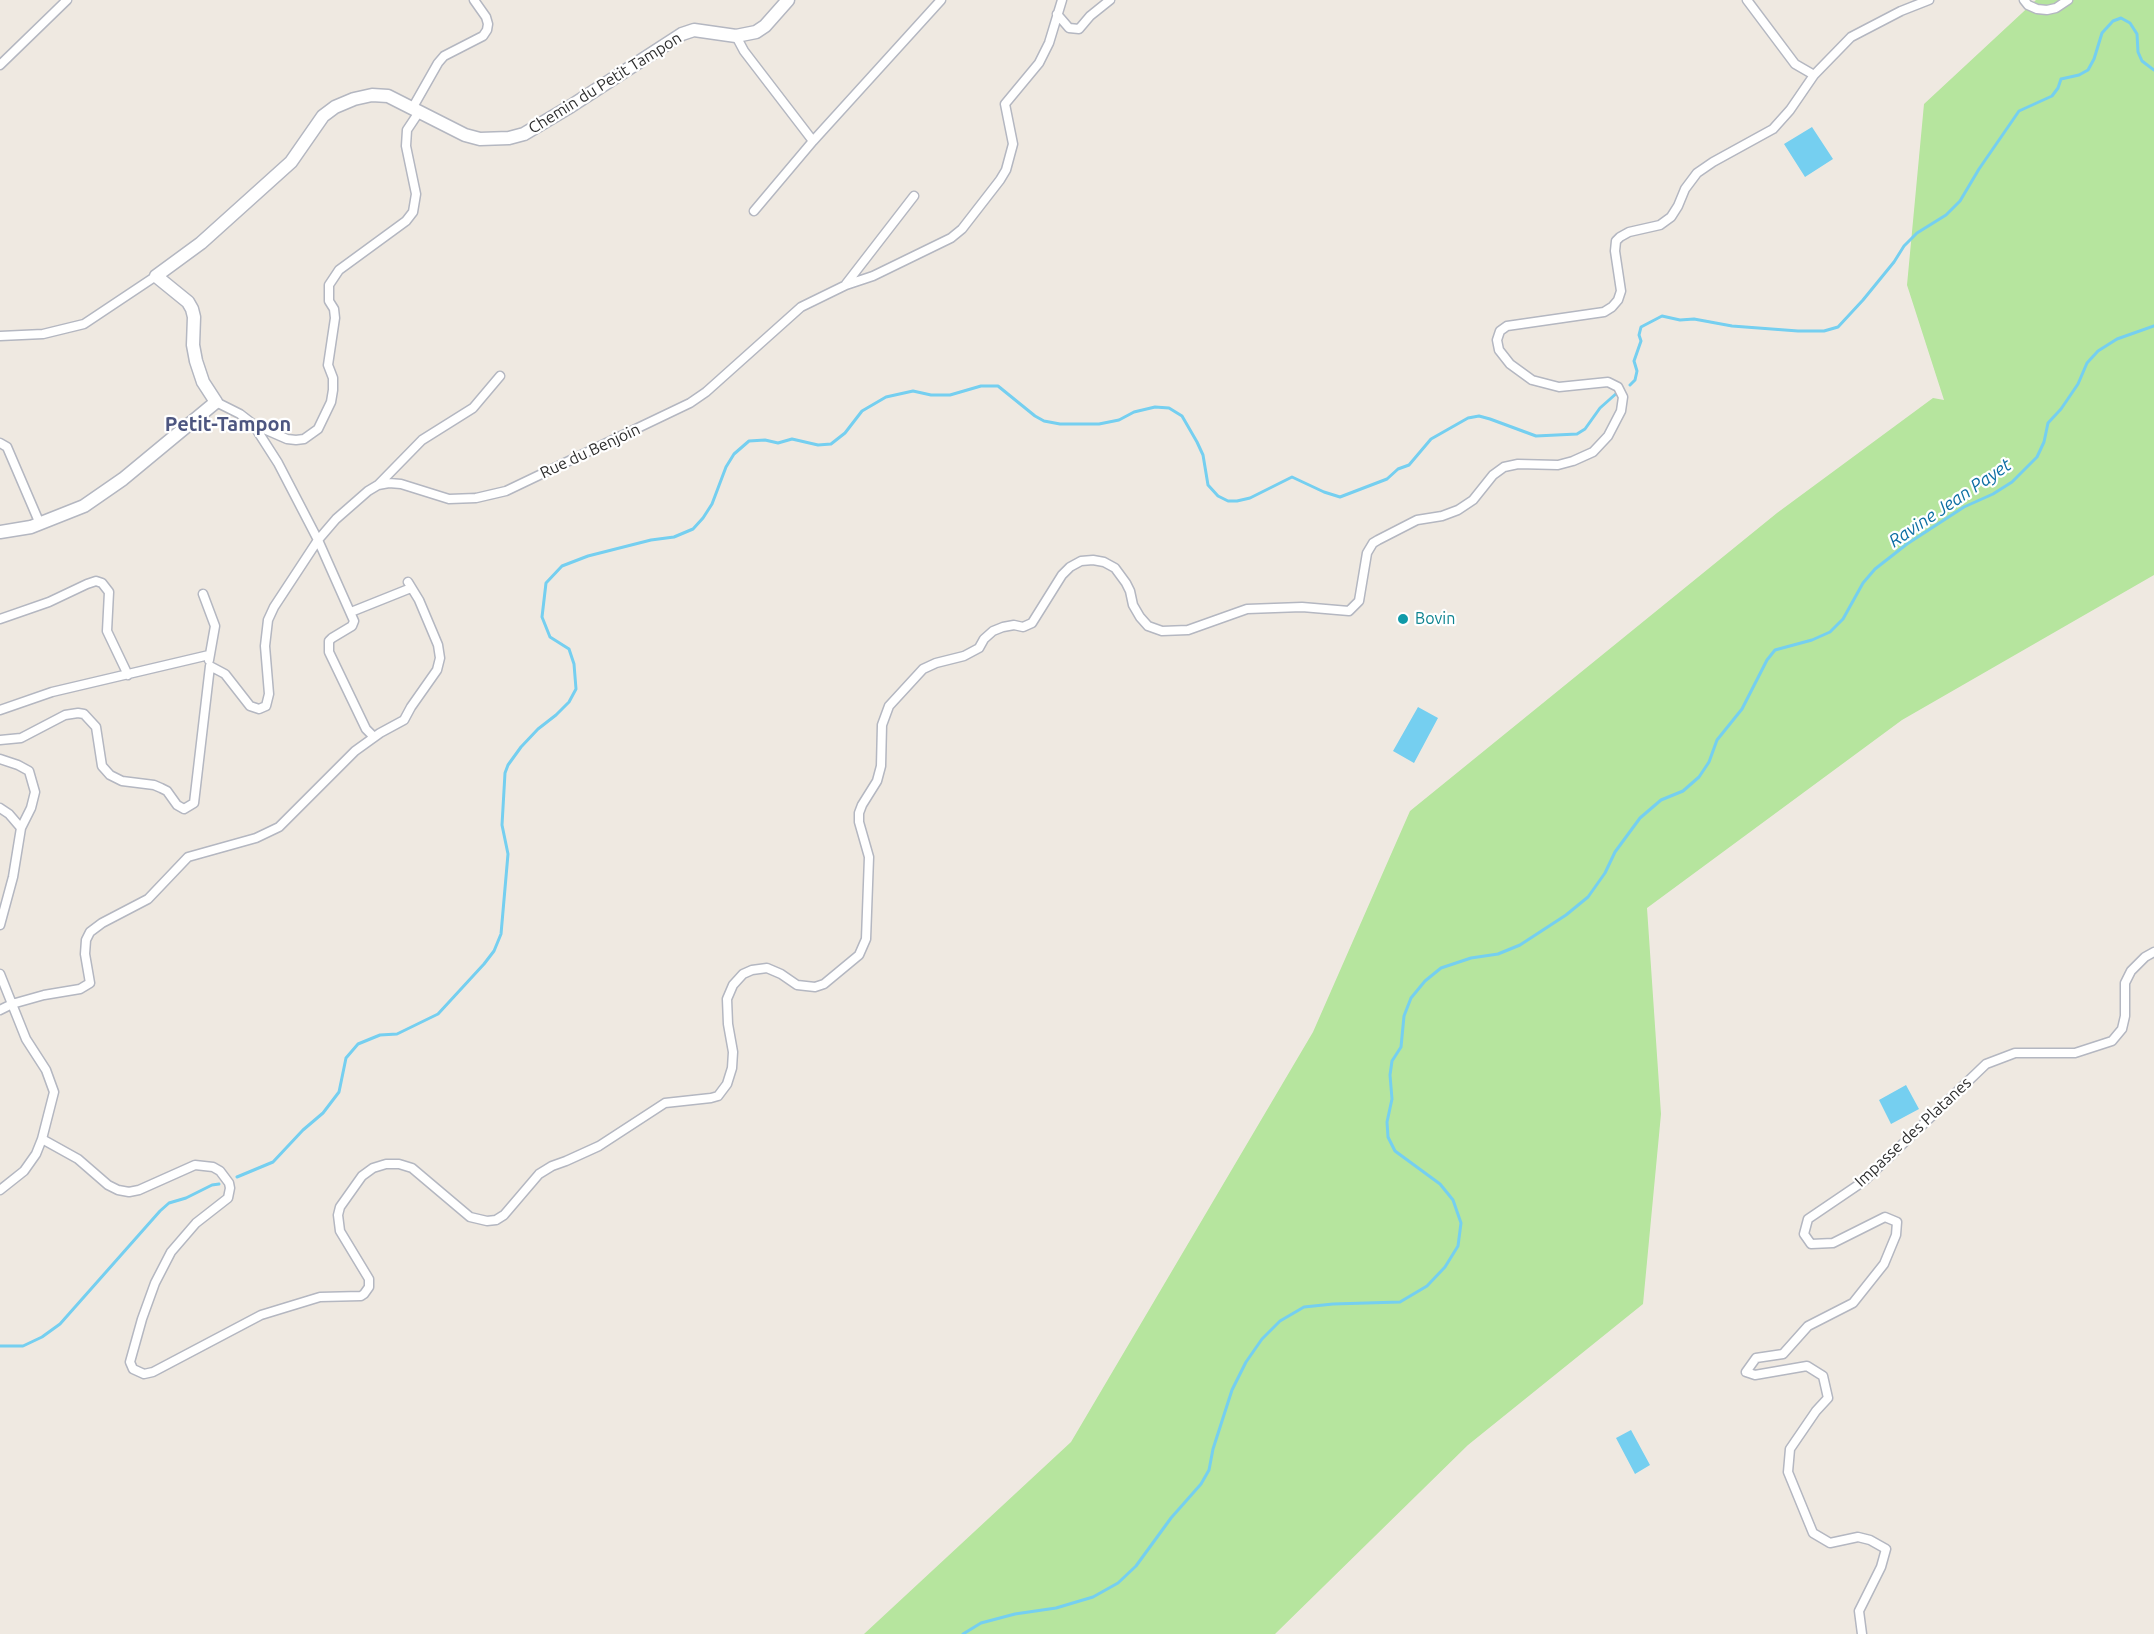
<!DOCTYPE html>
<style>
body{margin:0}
canvas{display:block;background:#efe9e1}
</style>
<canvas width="2154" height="1634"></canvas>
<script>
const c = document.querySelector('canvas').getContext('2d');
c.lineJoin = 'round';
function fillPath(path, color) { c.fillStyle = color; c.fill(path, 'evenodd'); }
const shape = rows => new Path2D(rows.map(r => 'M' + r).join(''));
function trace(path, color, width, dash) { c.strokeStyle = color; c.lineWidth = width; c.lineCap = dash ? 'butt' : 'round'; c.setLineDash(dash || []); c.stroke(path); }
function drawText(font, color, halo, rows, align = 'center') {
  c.font = font + ' Ubuntu,sans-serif'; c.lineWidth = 4.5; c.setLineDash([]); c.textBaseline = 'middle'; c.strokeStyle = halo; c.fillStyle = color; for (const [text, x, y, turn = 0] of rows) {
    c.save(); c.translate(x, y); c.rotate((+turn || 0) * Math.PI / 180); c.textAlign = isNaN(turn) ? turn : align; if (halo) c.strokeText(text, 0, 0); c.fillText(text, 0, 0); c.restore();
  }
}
const green = shape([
 [2036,0,2154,0,2154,575,1902,720,1647,908,1661,1114,1643,1304,1468,1445,1275,1634,864,1634,1071,1442,1313,1032,1410,811,1777,513,1933,398,1944,400,1907,285,1924,104]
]);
const water = shape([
 [1812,127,1833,159,1805,177,1784,144],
 [1418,707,1438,718,1414,763,1393,751],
 [1906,1085,1919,1109,1891,1124,1879,1100],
 [1631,1430,1650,1465,1635,1474,1616,1438]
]);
const stream = shape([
 [1630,385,1635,380,1637,371,1634,361,1641,341,1639,335,1641,327,1662,316,1680,320,1694,319,1732,326,1798,331,1824,331,1838,327,1863,300,1894,262,1904,246,1917,233,1946,215,1960,201,1979,169,2019,111,2052,96,2058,88,2061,79,2079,75,2088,70,2094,59,2102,33,2113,21,2121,18,2130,23,2137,34,2138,52,2142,61,2154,70],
 [237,1177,273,1162,303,1130,323,1113,339,1092,346,1058,358,1044,380,1035,397,1034,438,1014,484,964,494,951,501,934,508,854,502,825,505,773,508,765,521,747,538,729,556,715,569,702,576,689,574,664,569,649,550,637,542,617,546,583,562,566,588,556,651,540,674,537,693,529,703,518,712,504,726,467,734,454,749,441,765,440,778,443,792,439,818,445,831,444,845,433,862,411,886,397,913,391,931,395,950,395,981,386,998,386,1035,416,1044,421,1060,424,1099,424,1119,420,1134,412,1155,407,1169,408,1182,416,1197,442,1203,455,1208,485,1218,496,1228,501,1237,501,1250,498,1292,477,1324,492,1340,497,1387,479,1398,469,1409,465,1431,439,1468,418,1479,416,1490,419,1536,436,1577,434,1585,429,1600,408,1618,392],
 [0,1346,23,1346,42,1337,60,1324,160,1211,169,1203,186,1198,212,1185,219,1184],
 [963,1634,981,1623,1015,1614,1056,1608,1093,1597,1118,1583,1136,1566,1171,1518,1201,1484,1209,1470,1213,1449,1232,1390,1246,1362,1262,1339,1280,1321,1304,1307,1333,1304,1400,1302,1427,1286,1445,1267,1458,1246,1461,1223,1453,1200,1440,1184,1395,1151,1388,1137,1387,1122,1392,1099,1390,1075,1392,1061,1401,1047,1404,1016,1411,998,1425,981,1441,968,1471,958,1498,954,1520,945,1566,915,1588,897,1605,873,1615,852,1640,818,1661,800,1683,791,1699,777,1709,762,1717,740,1742,709,1767,660,1775,650,1812,640,1830,632,1843,619,1863,583,1875,569,1907,544,1964,507,1993,494,2012,482,2037,457,2044,442,2048,423,2061,409,2078,384,2087,363,2098,351,2117,339,2154,326]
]);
const street = shape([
 [1747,0,1795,64,1814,75],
 [2024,0,2028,5,2037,9,2047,10,2056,8,2068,0],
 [1057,14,1069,28,1079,29,1090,16,1110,0],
 [736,36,744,51,813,141],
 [0,65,67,0],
 [413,107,438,63,444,56,483,36,487,30,488,24,486,17,474,0],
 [754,211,813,141,941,0],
 [846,284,914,196],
 [0,336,43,334,84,324,156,276],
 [255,425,287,439,296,440,304,439,318,429,331,402,333,390,333,378,328,365,335,318,334,309,329,301,329,285,339,270,406,221,413,212,416,194,406,146,407,130,419,112],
 [0,443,7,447,40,524],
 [378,485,422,440,473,408,500,376],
 [203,594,215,626,209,660],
 [351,612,411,588],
 [0,619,49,602,87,584,96,581,102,583,109,592,107,631,128,675],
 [0,710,52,692,209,655],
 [374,737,366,729,329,652,329,641,332,638,352,626,354,621,318,540,336,519,368,491,378,485,389,483,401,484,449,499,476,498,506,491,690,403,706,392,801,307,846,285,873,276,951,238,962,229,1000,180,1006,170,1013,144,1005,104,1039,63,1049,43,1062,0],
 [0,740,21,738,65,715,78,713,84,714,96,727,102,766,110,775,122,781,154,785,161,788,167,791,177,805,184,809,194,803,210,666,225,674,250,706,259,709,266,706,269,694,265,646,268,620,274,607,318,540,278,463,253,424,240,414,216,402],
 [0,759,18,765,29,771,35,792,31,808,21,828,9,814,0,808],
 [0,925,13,877,21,828],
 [0,974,26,1039,46,1070,54,1092,42,1139,36,1154,24,1171,0,1190],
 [0,1010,12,1004,44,995,80,989,90,983,85,954,86,940,90,932,102,923,148,899,188,857,256,838,279,827,355,751,380,733,404,720,411,707,437,670,440,658,438,645,419,600,408,582],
 [42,1139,78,1159,108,1185,118,1190,129,1192,139,1190,195,1165,213,1167,220,1171,229,1183,230,1188,228,1198,196,1223,171,1252,155,1283,142,1319,130,1362,133,1369,144,1374,153,1372,261,1315,320,1297,361,1296,364,1294,369,1287,369,1279,340,1231,338,1215,340,1207,362,1176,373,1168,386,1164,399,1164,412,1168,470,1217,487,1221,496,1220,504,1215,539,1174,552,1166,566,1161,599,1146,665,1103,711,1098,718,1096,727,1084,732,1068,733,1052,728,1024,727,999,733,985,743,974,752,970,767,968,781,974,797,985,815,987,824,984,859,955,866,939,869,857,859,822,859,813,862,805,877,781,881,766,882,725,889,706,923,669,936,663,964,656,979,648,984,639,993,631,1003,627,1014,625,1023,627,1032,623,1062,575,1070,567,1081,561,1093,560,1104,562,1115,568,1126,583,1130,591,1133,605,1140,617,1148,626,1162,631,1188,630,1247,609,1302,607,1349,611,1359,601,1367,553,1373,543,1378,540,1417,520,1442,516,1458,510,1473,500,1493,475,1504,467,1518,464,1558,465,1573,461,1593,452,1608,436,1621,411,1623,397,1618,387,1608,382,1559,387,1532,380,1510,364,1499,350,1497,340,1500,331,1507,326,1604,312,1612,307,1618,300,1621,291,1615,251,1616,241,1620,237,1629,232,1660,225,1671,217,1678,206,1685,189,1697,173,1713,162,1773,129,1790,110,1814,75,1851,37,1901,11,1929,0],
 [1862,1634,1859,1611,1881,1567,1886,1549,1870,1540,1858,1537,1830,1543,1813,1533,1788,1472,1790,1449,1816,1411,1828,1398,1823,1376,1807,1366,1755,1375,1746,1372,1756,1358,1783,1354,1808,1326,1853,1303,1884,1264,1896,1235,1897,1222,1885,1217,1833,1243,1811,1244,1804,1234,1808,1219,1864,1181,1986,1064,2015,1053,2075,1053,2112,1041,2122,1029,2125,1016,2125,983,2131,971,2145,957,2154,952]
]);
const secondary = shape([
 [0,532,31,527,84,506,123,479,216,402,203,382,196,361,193,345,194,317,192,309,188,302,156,276,201,243,291,162,323,116,335,107,354,99,372,95,388,96,465,135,480,139,509,138,524,134,571,106,682,34,694,30,736,36,756,32,765,26,788,0]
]);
const markers = [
 [1403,619,6,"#0f9aa8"]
];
const streetNames = [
 ["Chemin du Petit Tampon",605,83,-32],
 ["Rue du Benjoin",590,451,-25],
 ["Impasse des Platanes",1913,1132,-43]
];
const cultureNames = [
 ["Bovin",1415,619]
];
const waterNames = [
 ["Ravine Jean Payet",1950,503,-34]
];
const quarterNames = [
 ["Petit-Tampon",228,424]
];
fillPath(green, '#b6e59e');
fillPath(water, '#75cff0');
trace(stream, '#75cff0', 3);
trace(street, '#b4b7c1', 11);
trace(secondary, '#b4b7c1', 15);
trace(street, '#fff', 8);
trace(secondary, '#fff', 12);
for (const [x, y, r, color] of markers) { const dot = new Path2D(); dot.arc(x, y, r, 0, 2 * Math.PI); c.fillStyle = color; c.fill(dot); trace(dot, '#fff', 2); }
drawText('16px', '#2e2e2e', '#fff', streetNames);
drawText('16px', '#0d838f', '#fff', cultureNames, 'left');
drawText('italic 18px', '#0d6fa3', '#fff', waterNames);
drawText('bold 20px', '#4d5680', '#fff', quarterNames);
</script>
